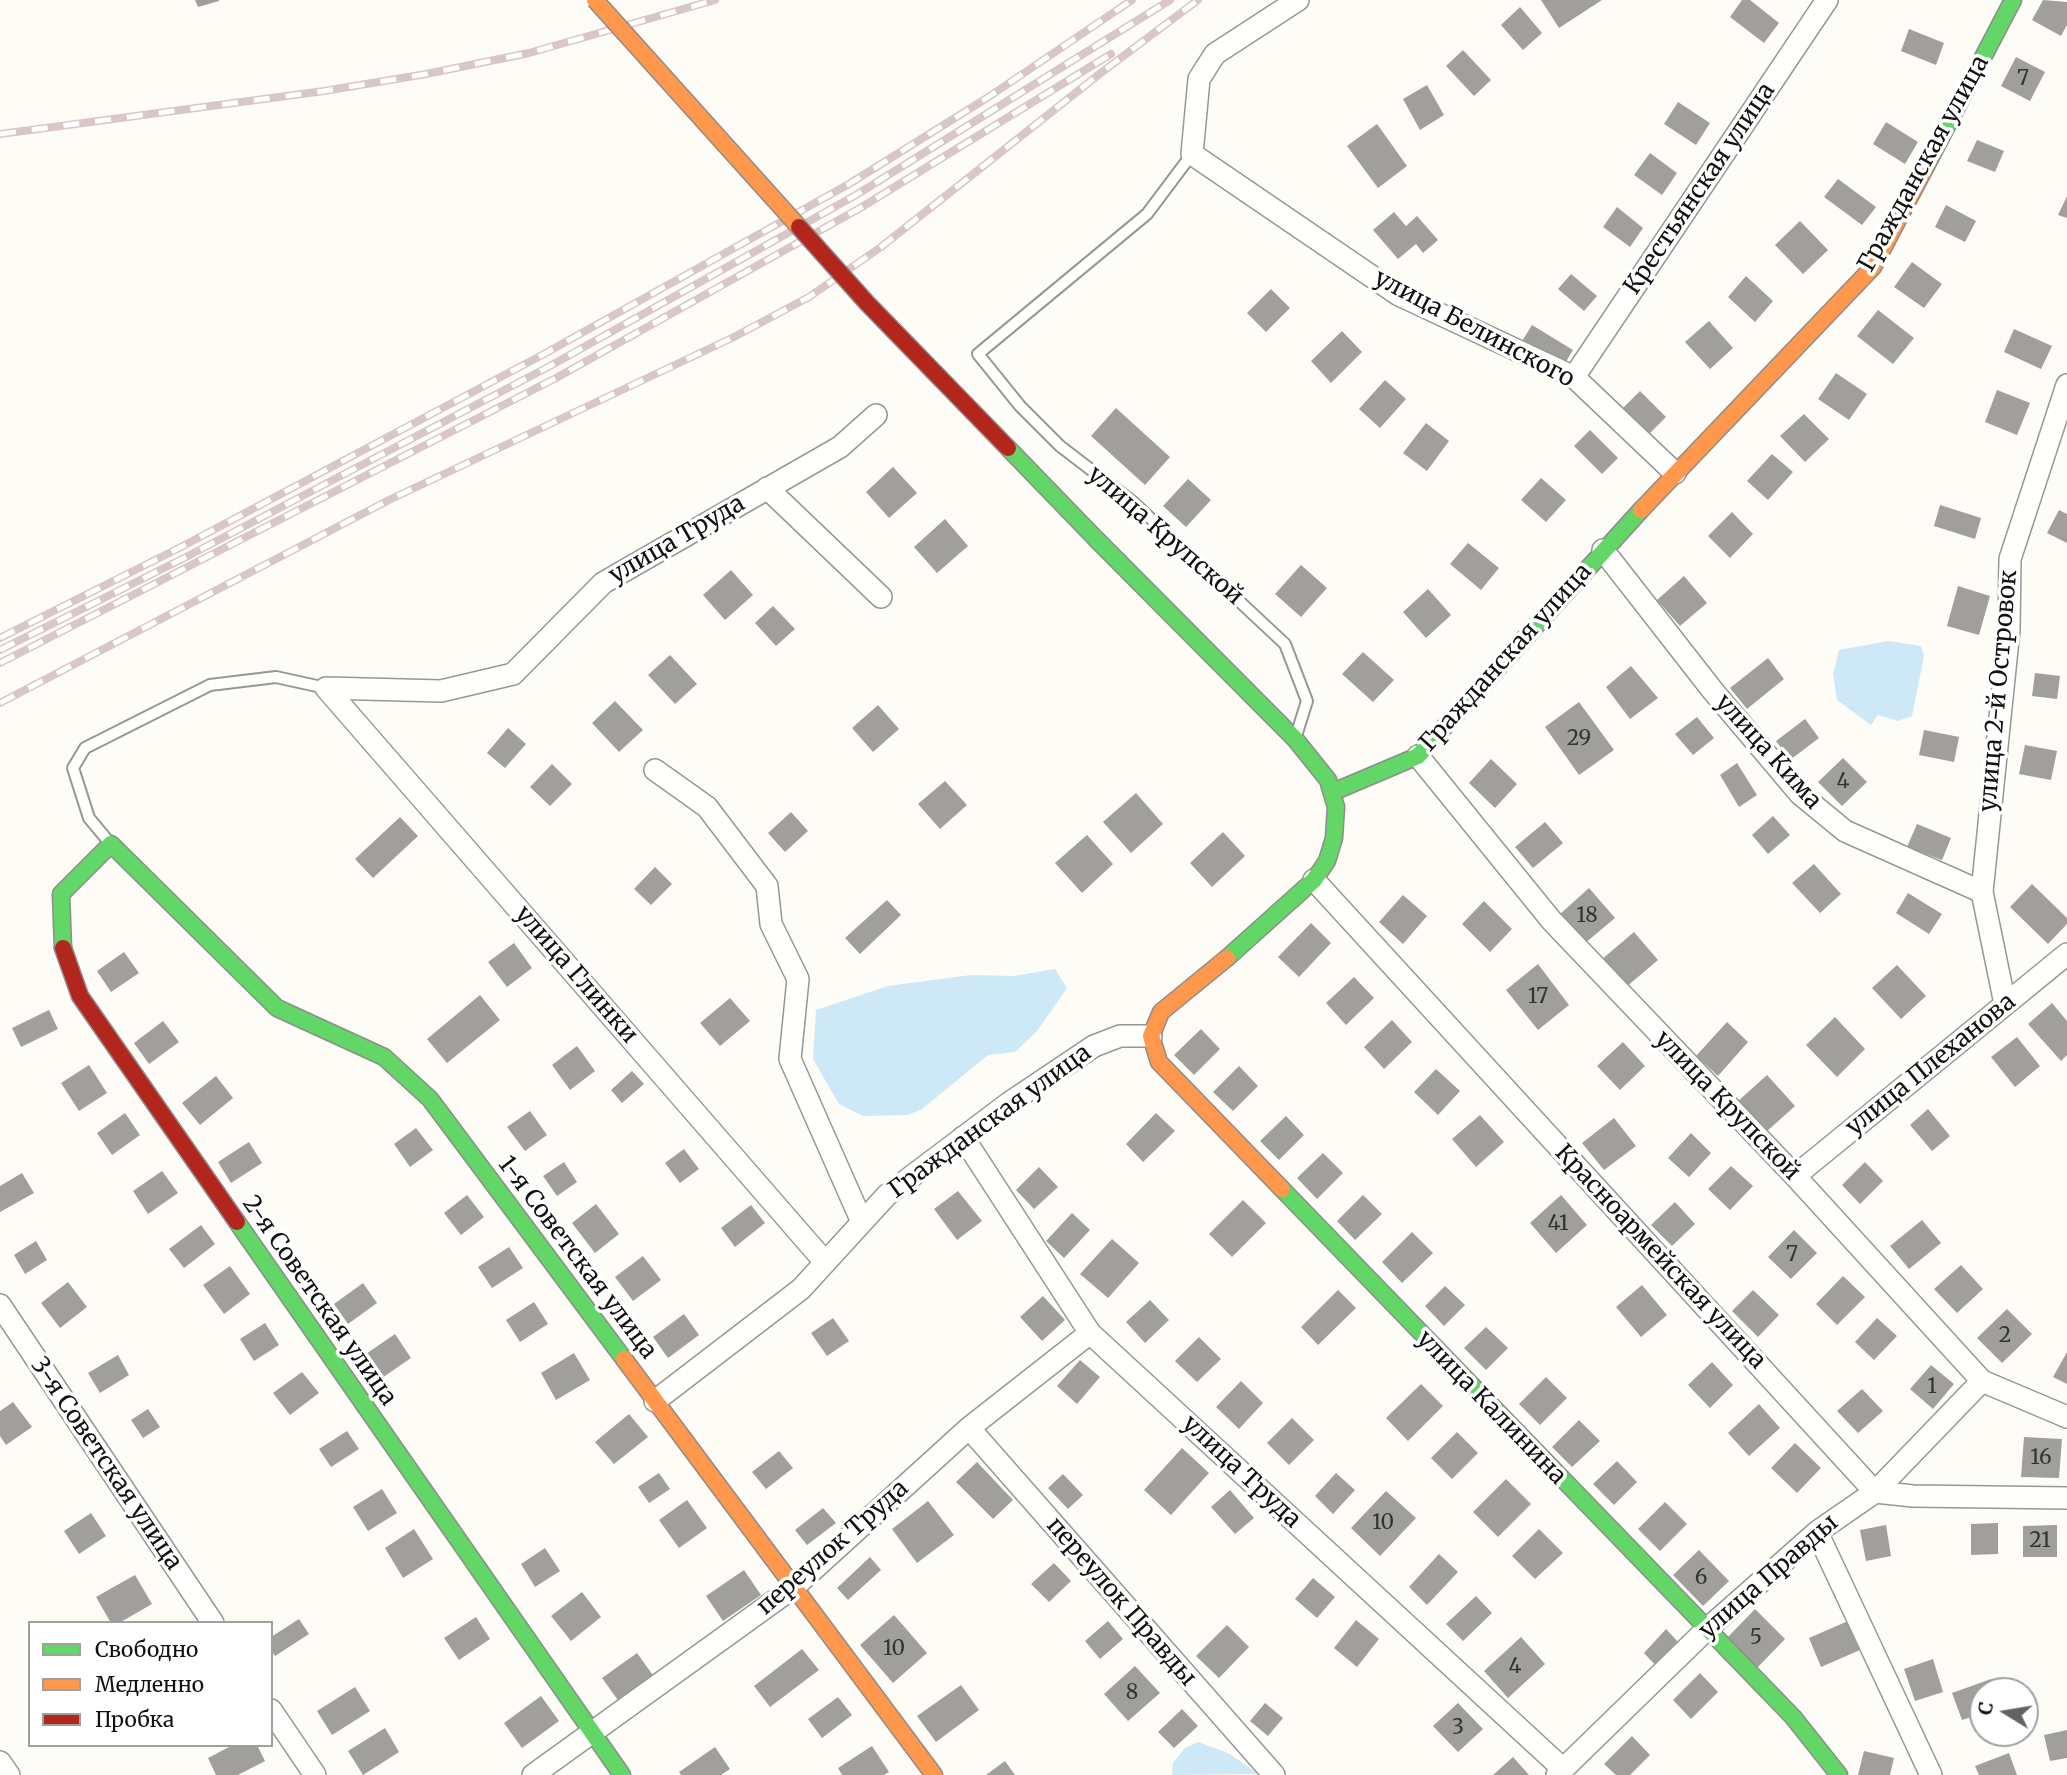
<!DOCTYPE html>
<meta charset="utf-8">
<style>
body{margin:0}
#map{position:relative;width:2067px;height:1775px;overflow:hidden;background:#fdfcf7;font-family:Merriweather,serif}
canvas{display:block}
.legend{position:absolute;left:28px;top:1621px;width:245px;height:126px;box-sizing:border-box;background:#fff;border:2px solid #a0a0a0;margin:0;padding:9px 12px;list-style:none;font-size:21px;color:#111}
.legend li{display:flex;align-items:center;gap:14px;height:35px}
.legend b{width:35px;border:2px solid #a0a0a0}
.north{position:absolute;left:1969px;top:1677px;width:70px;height:70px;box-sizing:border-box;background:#fff;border:2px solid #a0a0a0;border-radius:50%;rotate:281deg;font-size:19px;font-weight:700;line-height:28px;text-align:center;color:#111}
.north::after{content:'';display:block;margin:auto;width:24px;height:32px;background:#646362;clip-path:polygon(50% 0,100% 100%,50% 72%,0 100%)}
</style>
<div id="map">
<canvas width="2067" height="1775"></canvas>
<ul class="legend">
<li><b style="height:9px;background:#63d668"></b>Свободно</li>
<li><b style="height:9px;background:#ff974d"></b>Медленно</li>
<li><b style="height:9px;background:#b3261e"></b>Пробка</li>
</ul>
<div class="north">С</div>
</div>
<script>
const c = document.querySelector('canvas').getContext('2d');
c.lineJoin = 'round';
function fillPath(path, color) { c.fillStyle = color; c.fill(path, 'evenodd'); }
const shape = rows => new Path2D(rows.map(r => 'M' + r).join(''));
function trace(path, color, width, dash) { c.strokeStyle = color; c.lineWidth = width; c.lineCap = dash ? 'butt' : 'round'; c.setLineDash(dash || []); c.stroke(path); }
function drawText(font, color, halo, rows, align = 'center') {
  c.font = font + ' Merriweather,serif'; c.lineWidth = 7; c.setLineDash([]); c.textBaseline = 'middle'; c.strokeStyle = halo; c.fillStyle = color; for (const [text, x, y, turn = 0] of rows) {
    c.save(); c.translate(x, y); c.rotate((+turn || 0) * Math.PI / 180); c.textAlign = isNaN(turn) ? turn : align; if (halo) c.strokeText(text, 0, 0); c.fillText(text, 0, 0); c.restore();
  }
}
const water = shape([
 [1888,641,1921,646,1924,656,1912,716,1898,721,1878,715,1871,725,1837,700,1833,674,1839,650],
 [1055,969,1067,988,1037,1031,1015,1052,988,1055,922,1109,908,1115,863,1116,839,1104,813,1059,816,1010,888,986,971,975,1014,976],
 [1198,1742,1230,1754,1258,1774,1172,1775,1173,1763,1185,1748]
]);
const building = shape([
 [195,0,219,0,219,1,198,7],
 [1541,0,1602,0,1559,28],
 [1742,0,1750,0,1779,23,1764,43,1730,17],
 [2043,0,2067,2,2067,25,2061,36,2032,20],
 [1520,7,1542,33,1523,50,1501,25],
 [1909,29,1944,43,1936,65,1901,51],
 [1463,50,1491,80,1474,96,1446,66],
 [2016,57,2045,72,2030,101,2001,86],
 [1427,85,1444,115,1420,130,1403,99],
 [1678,102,1710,123,1696,145,1664,124],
 [1886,122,1918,142,1905,164,1873,144],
 [1377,124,1407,166,1378,188,1347,146],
 [1977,140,2004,151,1995,172,1967,161],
 [1650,153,1677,173,1662,195,1634,175],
 [1838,179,1876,207,1862,225,1824,197],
 [2067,196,2067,218,2058,215],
 [1946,205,1976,221,1965,242,1935,227],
 [1617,207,1643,228,1630,247,1603,227],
 [1394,212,1406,226,1417,216,1438,240,1423,253,1416,244,1398,259,1373,230],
 [1800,221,1828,250,1803,274,1775,245],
 [1912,262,1942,284,1924,308,1894,287],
 [1571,274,1597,296,1584,311,1558,289],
 [1746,276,1773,301,1755,322,1728,297],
 [1271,289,1290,308,1266,332,1247,313],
 [1878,310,1914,338,1893,364,1857,336],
 [1709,321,1733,348,1710,369,1685,342],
 [1532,325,1573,350,1560,372,1519,346],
 [2014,329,2052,346,2041,369,2004,352],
 [1342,331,1362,352,1331,383,1311,361],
 [1836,373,1867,394,1849,420,1818,399],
 [1385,380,1406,399,1380,428,1359,409],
 [1997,390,2030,403,2017,435,1985,422],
 [1640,391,1666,417,1647,436,1621,410],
 [1116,408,1170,457,1145,485,1091,436],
 [1804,414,1829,439,1805,462,1780,436],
 [1426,423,1449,441,1427,471,1403,453],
 [1590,430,1618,458,1602,474,1574,446],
 [1772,454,1793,472,1768,500,1747,481],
 [893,467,917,493,889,518,866,492],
 [1541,478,1566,500,1546,522,1521,500],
 [1188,479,1211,500,1186,527,1163,506],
 [1940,505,1981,518,1975,539,1934,526],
 [2059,510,2067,514,2067,543,2047,533],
 [1732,512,1753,534,1730,558,1708,536],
 [945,519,968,546,937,573,914,547],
 [1468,543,1499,568,1481,590,1450,564],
 [1301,565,1327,588,1301,617,1275,594],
 [731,570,753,595,725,620,703,595],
 [1684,576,1707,603,1680,626,1657,600],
 [1958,586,1990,596,1979,635,1947,626],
 [1428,589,1451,615,1426,638,1403,612],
 [773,606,795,629,776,646,755,623],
 [1363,652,1394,680,1373,702,1342,674],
 [670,655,697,684,675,704,648,675],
 [1768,658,1784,679,1747,709,1730,688],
 [1631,666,1658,698,1630,719,1606,687],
 [2035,673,2060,676,2057,699,2032,696],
 [615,701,643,730,619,752,592,723],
 [1579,702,1614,750,1579,775,1545,727],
 [878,705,899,729,873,752,852,728],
 [1697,717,1714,738,1693,755,1675,734],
 [1805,719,1819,738,1790,760,1776,741],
 [508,728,526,744,505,768,487,753],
 [1924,730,1959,737,1954,762,1919,755],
 [2025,745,2057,751,2051,780,2019,774],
 [1843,758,1867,782,1842,806,1818,782],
 [1491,759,1517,784,1495,808,1469,783],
 [1737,763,1757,795,1739,807,1720,775],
 [552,764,572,784,550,806,530,787],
 [945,781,967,805,940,829,918,804],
 [1136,793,1163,824,1131,853,1103,822],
 [791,812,808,831,785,852,768,833],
 [1773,816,1790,835,1768,854,1752,835],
 [400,817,418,836,373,878,355,859],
 [1545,822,1563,843,1533,868,1515,847],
 [1917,824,1951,838,1942,860,1907,847],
 [1223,832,1245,856,1212,887,1190,863],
 [1087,835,1113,864,1082,893,1055,863],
 [1814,864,1841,894,1820,913,1792,883],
 [655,867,672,884,651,905,634,889],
 [2032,884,2067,918,2067,924,2048,944,2010,907],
 [1589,888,1615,918,1584,944,1559,915],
 [1908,893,1942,914,1929,934,1896,913],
 [1403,895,1427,916,1403,944,1379,922],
 [887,900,901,915,860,954,845,938],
 [1484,901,1512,929,1490,952,1462,924],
 [1311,923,1331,943,1299,977,1278,957],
 [1634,932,1658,960,1625,988,1601,960],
 [514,943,532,968,507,987,488,962],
 [124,952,139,973,111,992,97,971],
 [1538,964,1569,1005,1538,1030,1506,990],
 [1897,965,1926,996,1901,1019,1872,988],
 [1354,977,1374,998,1346,1025,1326,1003],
 [480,995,500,1020,447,1063,427,1039],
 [730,998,750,1021,720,1046,700,1023],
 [2052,1003,2067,1021,2067,1055,2061,1061,2028,1024],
 [49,1010,58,1029,21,1047,12,1028],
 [1835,1017,1865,1049,1837,1077,1806,1045],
 [1392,1020,1412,1042,1384,1069,1364,1047],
 [163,1021,179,1042,149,1064,134,1043],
 [1727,1022,1748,1042,1718,1076,1696,1056],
 [1201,1029,1220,1049,1194,1075,1174,1055],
 [2017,1037,2040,1066,2015,1087,1991,1057],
 [1623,1042,1645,1066,1620,1090,1597,1066],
 [577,1046,595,1071,570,1090,552,1065],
 [89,1065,107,1093,79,1111,61,1083],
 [1239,1066,1258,1086,1233,1111,1213,1092],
 [1436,1069,1460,1091,1438,1115,1414,1092],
 [632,1071,644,1084,622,1103,611,1090],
 [1767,1075,1795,1106,1765,1133,1737,1102],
 [216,1076,233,1098,200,1125,182,1103],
 [1928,1109,1950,1136,1932,1151,1910,1125],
 [530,1111,547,1135,525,1151,507,1127],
 [125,1113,140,1135,112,1155,97,1133],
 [1156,1113,1175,1131,1143,1162,1126,1144],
 [1480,1115,1504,1142,1476,1167,1452,1139],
 [1286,1116,1304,1135,1279,1160,1260,1141],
 [1614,1118,1636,1146,1604,1170,1582,1143],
 [416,1128,433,1150,410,1167,394,1144],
 [1691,1133,1711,1153,1689,1177,1668,1158],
 [249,1142,262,1163,231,1183,218,1162],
 [684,1149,699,1169,680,1183,665,1163],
 [1323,1153,1343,1173,1317,1199,1297,1178],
 [564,1162,577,1182,557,1196,543,1176],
 [1865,1162,1883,1181,1860,1204,1842,1185],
 [1731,1166,1753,1186,1730,1210,1708,1189],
 [1039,1167,1058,1187,1034,1209,1016,1190],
 [162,1171,178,1193,148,1214,133,1191],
 [22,1173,34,1193,0,1212,0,1186],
 [958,1191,982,1221,957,1240,934,1209],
 [467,1195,484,1217,461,1235,444,1213],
 [1363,1195,1382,1214,1355,1240,1337,1221],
 [1561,1195,1587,1225,1556,1253,1530,1223],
 [1243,1200,1266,1223,1232,1257,1209,1234],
 [1675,1202,1695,1224,1672,1246,1651,1225],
 [596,1204,619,1234,595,1253,572,1223],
 [751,1205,765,1223,735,1247,721,1228],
 [1072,1213,1090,1230,1064,1258,1046,1241],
 [1922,1220,1941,1243,1909,1269,1890,1246],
 [201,1225,215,1244,184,1268,169,1249],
 [1794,1230,1817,1253,1791,1279,1768,1257],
 [1412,1232,1433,1253,1402,1283,1382,1262],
 [1112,1239,1139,1263,1108,1298,1080,1274],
 [36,1241,47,1260,25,1274,14,1255],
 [509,1247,523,1268,492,1288,478,1267],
 [643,1256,661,1280,633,1301,615,1277],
 [1961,1265,1983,1289,1957,1313,1934,1289],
 [230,1266,250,1294,224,1314,203,1285],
 [1843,1276,1865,1297,1837,1325,1816,1304],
 [68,1282,87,1307,60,1328,41,1303],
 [363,1283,377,1303,348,1324,334,1304],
 [1642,1285,1667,1315,1641,1337,1616,1307],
 [1445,1286,1465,1305,1444,1326,1425,1306],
 [1338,1290,1356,1308,1318,1345,1301,1327],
 [1753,1290,1779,1315,1758,1337,1732,1311],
 [1043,1296,1065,1320,1042,1341,1020,1317],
 [1150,1300,1169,1320,1145,1343,1126,1322],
 [534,1302,548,1324,520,1342,506,1320],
 [2007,1309,2032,1334,2002,1363,1977,1338],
 [684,1314,699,1335,668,1358,653,1337],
 [833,1318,849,1341,827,1356,811,1333],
 [1877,1318,1897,1336,1874,1360,1855,1342],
 [265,1323,279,1345,254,1361,240,1339],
 [1486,1327,1508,1348,1486,1370,1464,1348],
 [395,1334,411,1358,379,1380,363,1356],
 [1199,1337,1221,1359,1197,1382,1175,1361],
 [2067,1352,2067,1384,2053,1377],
 [574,1353,590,1380,556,1400,541,1373],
 [118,1355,129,1375,100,1393,88,1373],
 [1080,1360,1100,1377,1077,1404,1057,1386],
 [1712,1362,1733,1385,1710,1408,1688,1385],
 [1931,1365,1954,1384,1933,1409,1910,1389],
 [302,1372,319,1393,290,1415,273,1393],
 [1546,1377,1567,1398,1540,1425,1519,1404],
 [1241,1381,1263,1403,1239,1429,1216,1407],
 [1421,1384,1443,1406,1408,1441,1386,1418],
 [1862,1389,1883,1411,1858,1433,1837,1411],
 [13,1402,32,1427,6,1445,0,1436,0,1411],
 [1759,1404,1780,1428,1749,1456,1728,1433],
 [148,1409,160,1427,143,1438,131,1420],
 [629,1414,648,1437,614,1464,595,1442],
 [1292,1418,1314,1440,1289,1465,1267,1443],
 [1579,1420,1600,1441,1572,1467,1552,1447],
 [347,1431,359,1449,331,1467,319,1449],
 [1457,1432,1478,1453,1452,1479,1431,1458],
 [2024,1437,2062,1439,2059,1478,2021,1477],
 [1795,1443,1821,1468,1797,1493,1771,1468],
 [1182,1448,1209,1473,1171,1515,1144,1490],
 [779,1451,793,1468,766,1489,752,1472],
 [1617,1461,1637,1482,1614,1505,1593,1484],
 [977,1462,1013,1500,993,1519,956,1482],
 [659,1473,670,1489,649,1503,638,1487],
 [1336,1473,1355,1490,1333,1514,1315,1496],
 [1063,1474,1083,1495,1068,1509,1048,1488],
 [1506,1479,1531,1504,1498,1537,1473,1512],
 [382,1489,397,1513,368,1531,353,1507],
 [1230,1490,1254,1518,1235,1534,1211,1507],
 [1386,1491,1416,1518,1380,1556,1351,1528],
 [687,1500,707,1528,679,1548,659,1520],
 [928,1501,954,1535,917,1563,892,1529],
 [1665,1502,1687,1524,1660,1551,1638,1529],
 [823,1508,836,1523,807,1545,795,1530],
 [91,1513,106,1536,79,1554,64,1531],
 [1998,1523,1998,1554,1971,1555,1971,1524],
 [1886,1525,1891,1556,1866,1561,1860,1530],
 [2057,1525,2057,1557,2023,1557,2023,1526],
 [414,1529,433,1559,403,1578,385,1548],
 [1539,1529,1563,1553,1535,1579,1512,1556],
 [545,1548,560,1571,535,1587,521,1564],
 [1699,1550,1729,1581,1703,1606,1673,1575],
 [1439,1554,1458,1572,1427,1605,1409,1587],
 [870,1557,881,1570,848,1600,837,1588],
 [1054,1563,1071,1581,1049,1602,1031,1584],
 [744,1570,761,1595,723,1621,706,1596],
 [135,1575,152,1604,119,1623,111,1623,96,1597],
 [1313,1578,1335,1597,1317,1618,1295,1599],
 [582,1592,601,1617,571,1641,551,1616],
 [1476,1596,1492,1613,1463,1641,1446,1624],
 [1755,1609,1785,1639,1757,1668,1727,1638],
 [894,1615,927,1653,893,1683,860,1645],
 [476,1617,490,1639,459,1660,444,1638],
 [299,1619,309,1634,275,1656,271,1650,271,1637],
 [1356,1620,1379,1639,1357,1667,1334,1648],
 [1108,1621,1123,1639,1100,1659,1085,1641],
 [1848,1621,1860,1650,1821,1667,1809,1638],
 [1227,1625,1249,1647,1219,1678,1196,1656],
 [1666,1629,1680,1644,1658,1668,1644,1653],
 [1521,1637,1545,1664,1508,1698,1484,1671],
 [802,1649,819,1670,770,1707,754,1686],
 [637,1653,655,1678,620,1703,602,1678],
 [1933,1659,1943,1692,1915,1701,1904,1669],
 [1135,1666,1160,1693,1128,1721,1104,1694],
 [1700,1673,1718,1692,1691,1719,1673,1700],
 [1991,1679,1995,1691,1983,1691,1983,1713,1962,1720,1952,1693],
 [961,1685,979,1710,936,1742,917,1716],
 [355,1687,370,1711,332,1735,317,1711],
 [541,1696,559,1721,522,1748,504,1723],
 [838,1697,852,1715,822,1738,808,1719],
 [1265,1703,1283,1718,1268,1736,1250,1721],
 [1458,1703,1483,1729,1458,1752,1433,1726],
 [1182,1709,1198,1726,1174,1748,1158,1732],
 [385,1728,399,1752,363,1775,348,1751],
 [2067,1730,2067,1758,2050,1761,2044,1735],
 [1632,1736,1650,1755,1630,1775,1616,1775,1604,1764],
 [233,1745,257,1745,265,1761,238,1775,216,1775,208,1758],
 [872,1746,889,1772,884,1775,842,1775,838,1768],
 [715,1747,730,1769,721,1775,681,1775,679,1772],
 [1864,1751,1894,1758,1890,1775,1858,1775],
 [2009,1753,2017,1775,1979,1775,1975,1766],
 [1513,1757,1529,1775,1493,1775],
 [1005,1761,1015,1775,986,1775]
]);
const lane = shape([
 [1192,154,1147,214,978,354,1020,406,1060,446,1133,502,1285,644,1307,701,1296,736],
 [109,842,89,818,73,768,85,748,210,685,276,677,326,688]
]);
const street = shape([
 [1298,0,1215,54,1199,79,1192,154,1399,295,1574,377,1675,473],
 [1574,377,1827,0],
 [767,488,881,597],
 [1603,550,1713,691,1800,794,1845,831,1982,892],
 [326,688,825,1262],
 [326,688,441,691,513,674,603,583,840,447,876,415],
 [1418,756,1551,920,1795,1176,1982,1381,2067,1417],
 [655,770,707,807,767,886,771,924,798,979,790,1059,862,1222],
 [1314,880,1875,1492,1913,1496,2067,1498],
 [2005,1004,1982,892,2009,630,2010,559,2067,385],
 [963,1137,1090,1333,1563,1769],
 [1795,1176,2067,954],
 [0,1305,213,1623],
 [655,1401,801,1289,887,1195,1009,1103,1094,1046,1120,1036,1151,1036],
 [969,1428,1274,1775],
 [1817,1532,1931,1775],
 [271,1710,315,1775],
 [0,1762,9,1775],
 [533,1775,794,1587,969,1428,1090,1333],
 [1557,1775,1706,1630,1817,1532,1875,1492,1982,1381]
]);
const fast = shape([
 [1926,166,2013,0],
 [1098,541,1295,739,1328,780,1336,807,1334,838,1327,861,1314,880,1227,958],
 [1333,792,1418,756,1641,510],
 [63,948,61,894,111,844,277,1008,384,1057,430,1099,624,1359],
 [1282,1189,1793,1717,1839,1775],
 [237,1222,622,1775]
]);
const slow = shape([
 [1641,510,1873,267,1926,166],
 [1227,958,1161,1012,1151,1036,1159,1062,1282,1189],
 [624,1359,934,1775]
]);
const jam = shape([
 [63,948,80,996,237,1222]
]);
const rail = shape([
 [0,134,324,91,426,74,529,53,715,0],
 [0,638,183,546,544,354,849,184,987,98,1132,0],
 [0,650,188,556,550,366,856,195,1170,0],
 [0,663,556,378,862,207,1111,54],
 [0,703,389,500,734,337,809,297,881,247,1102,72,1198,0]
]);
const fastBridge = shape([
 [1008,448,1098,541]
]);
const slowBridge = shape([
 [595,0,799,227]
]);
const jamBridge = shape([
 [799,227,867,303,1008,448]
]);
const numberNames = [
 ["7",2023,79],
 ["29",1579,739],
 ["4",1843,782],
 ["18",1587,916],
 ["17",1538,997],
 ["41",1558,1224],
 ["7",1792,1255],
 ["2",2005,1336],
 ["1",1932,1387],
 ["16",2041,1458],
 ["10",1383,1523],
 ["21",2040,1541],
 ["6",1701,1578],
 ["5",1756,1638],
 ["10",894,1649],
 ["4",1515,1667],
 ["8",1132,1693],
 ["3",1458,1728]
];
const streetNames = [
 ["Гражданская улица",1924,164,-61],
 ["Крестьянская улица",1700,189,-56],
 ["улица Белинского",1474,329,28],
 ["улица Крупской",1165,536,41],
 ["улица Труда",677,540,-30],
 ["Гражданская улица",1506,658,-48],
 ["улица 2-й Островок",1999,691,-85],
 ["улица Кима",1768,752,48],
 ["улица Глинки",576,975,49],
 ["улица Плеханова",1931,1065,-39],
 ["улица Крупской",1727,1106,46],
 ["Гражданская улица",990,1122,-36],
 ["Красноармейская улица",1660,1257,47],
 ["1-я Советская улица",577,1258,53],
 ["2-я Советская улица",319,1301,55],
 ["улица Калинина",1491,1408,46],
 ["3-я Советская улица",106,1464,56],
 ["улица Труда",1241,1472,43],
 ["переулок Труда",833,1548,-41],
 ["улица Правды",1769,1577,-41],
 ["переулок Правды",1121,1602,49]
];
fillPath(water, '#cde8f7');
fillPath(building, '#a19f9c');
trace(lane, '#979795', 14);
trace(street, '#979795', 24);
trace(fast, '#8e8d8b', 19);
trace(slow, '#8e8d8b', 19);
trace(jam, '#8e8d8b', 19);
trace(lane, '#fffffe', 10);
trace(street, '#fffffe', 21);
trace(fast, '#63d668', 16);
trace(slow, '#ff974d', 16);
trace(jam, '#b3261e', 16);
trace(rail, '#d9c6c7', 8);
trace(rail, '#fff', 5, [16]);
trace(fastBridge, '#8e8d8b', 19, []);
trace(slowBridge, '#8e8d8b', 19, []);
trace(jamBridge, '#8e8d8b', 19, []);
trace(fastBridge, '#63d668', 16);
trace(slowBridge, '#ff974d', 16);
trace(jamBridge, '#b3261e', 16);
drawText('21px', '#353434', null, numberNames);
drawText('24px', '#111', '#fff', streetNames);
</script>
